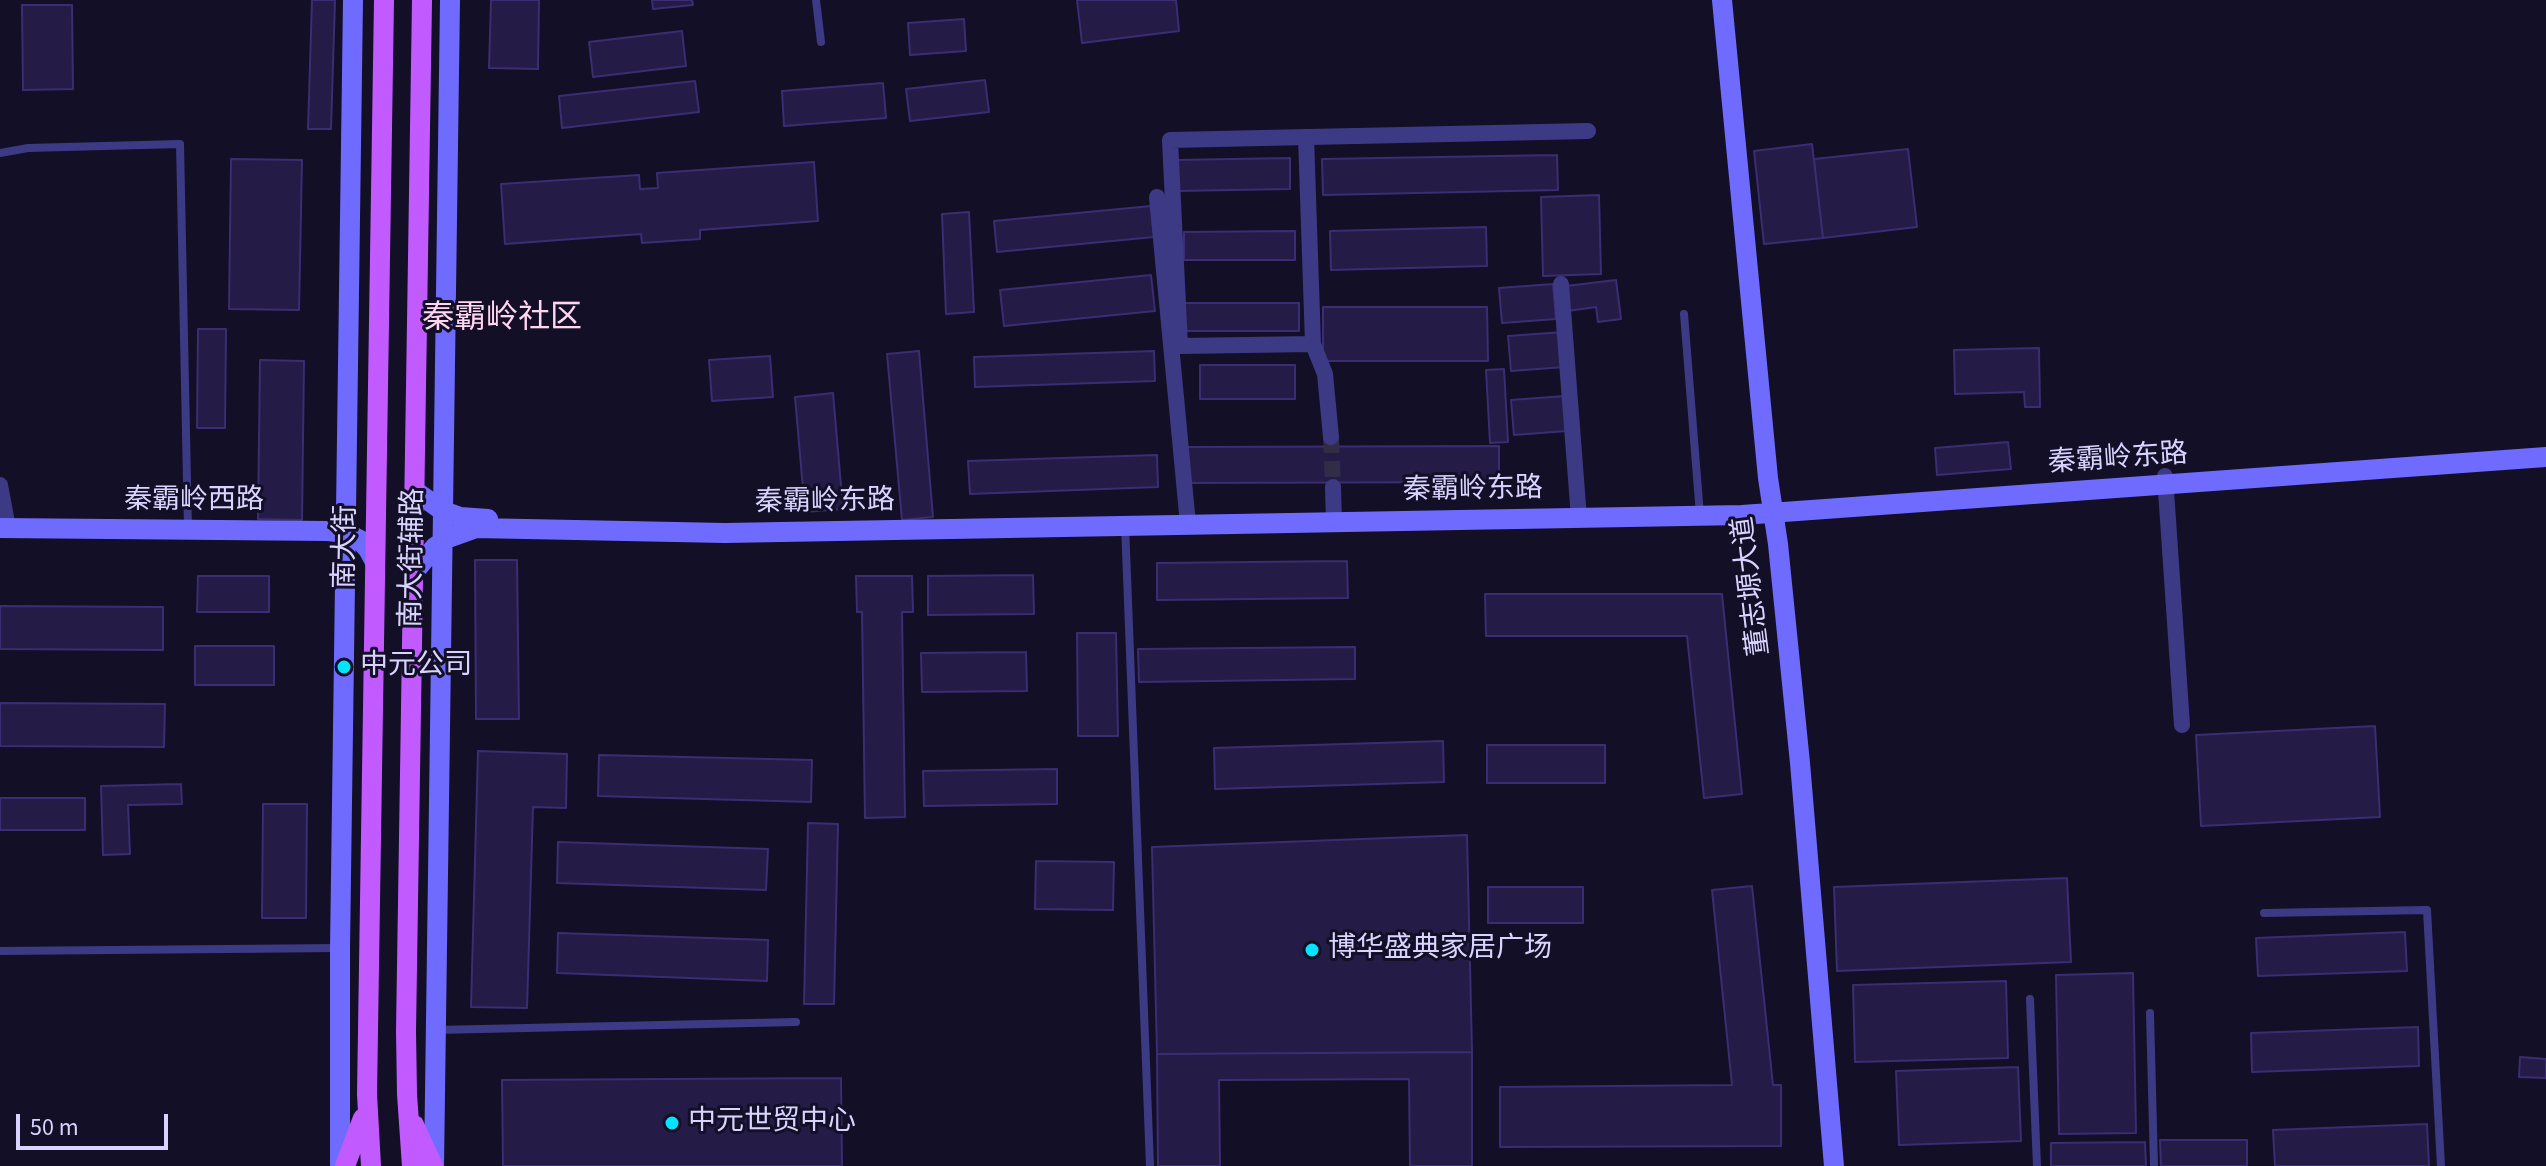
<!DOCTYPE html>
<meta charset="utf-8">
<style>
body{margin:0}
#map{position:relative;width:2546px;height:1166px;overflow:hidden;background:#130f26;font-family:"Source Sans 3",sans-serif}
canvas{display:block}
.scale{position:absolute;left:16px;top:1114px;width:152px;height:36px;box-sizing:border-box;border:4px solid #d9d4ff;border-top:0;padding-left:10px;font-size:24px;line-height:28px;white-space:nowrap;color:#d9d4ff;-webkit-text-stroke:6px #130f26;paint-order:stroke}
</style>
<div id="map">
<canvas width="2546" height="1166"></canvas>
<div class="scale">50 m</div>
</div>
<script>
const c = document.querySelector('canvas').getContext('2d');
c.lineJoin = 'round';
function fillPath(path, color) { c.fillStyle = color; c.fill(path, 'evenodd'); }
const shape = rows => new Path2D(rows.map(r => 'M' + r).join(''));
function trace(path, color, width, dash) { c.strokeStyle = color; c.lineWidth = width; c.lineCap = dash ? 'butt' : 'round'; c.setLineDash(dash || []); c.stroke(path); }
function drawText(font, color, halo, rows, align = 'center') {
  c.font = font + ' "Source Sans 3","Noto Sans SC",sans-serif'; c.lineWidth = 6; c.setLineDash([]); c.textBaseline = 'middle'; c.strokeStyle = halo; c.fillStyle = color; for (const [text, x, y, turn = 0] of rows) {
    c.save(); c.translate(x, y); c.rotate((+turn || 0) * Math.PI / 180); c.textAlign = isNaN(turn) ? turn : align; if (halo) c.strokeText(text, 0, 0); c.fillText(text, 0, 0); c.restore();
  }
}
const building = shape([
 [312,0,335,0,331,129,308,129,312,0],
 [491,0,539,0,538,69,489,68,491,0],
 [652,0,692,0,693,5,653,9,652,0],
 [1077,0,1176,0,1179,31,1082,43,1077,0],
 [22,5,72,5,73,89,23,90,22,5],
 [964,19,966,51,910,55,908,23,964,19],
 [682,31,686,66,593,77,589,42,682,31],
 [985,80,989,112,910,121,906,89,985,80],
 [695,81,699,112,562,128,559,96,695,81],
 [883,83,886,118,784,126,782,91,883,83],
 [1812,144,1823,238,1764,244,1754,151,1812,144],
 [1908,149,1917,227,1823,238,1814,159,1908,149],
 [1557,155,1558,190,1323,195,1322,159,1557,155],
 [1290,158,1290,189,1176,191,1176,160,1290,158],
 [231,159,302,160,299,310,229,309,231,159],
 [814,162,818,221,700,230,700,239,642,243,641,234,505,244,501,184,639,175,640,189,658,188,657,173,814,162],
 [1599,195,1601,274,1543,276,1541,197,1599,195],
 [1151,206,1154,237,997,252,994,221,1151,206],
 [969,212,974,312,946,314,942,214,969,212],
 [1486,227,1487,266,1331,270,1330,231,1486,227],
 [1295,231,1295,260,1184,260,1184,232,1295,231],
 [1151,275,1155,311,1004,326,1000,290,1151,275],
 [1616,280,1621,319,1598,322,1596,307,1568,311,1566,286,1616,280],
 [1553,284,1556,319,1502,323,1499,288,1553,284],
 [1184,303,1299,303,1299,331,1184,331,1184,303],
 [1323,307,1487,307,1488,361,1323,361,1323,307],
 [198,329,226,329,225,428,197,428,198,329],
 [1563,332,1565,367,1511,371,1508,336,1563,332],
 [2039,348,2040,407,2025,407,2024,392,1955,394,1954,350,2039,348],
 [919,351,933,517,902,520,887,354,919,351],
 [1154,351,1155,381,975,387,974,357,1154,351],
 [770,356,773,397,712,401,709,360,770,356],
 [260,360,304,361,302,520,258,519,260,360],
 [1200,365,1295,365,1295,399,1200,399,1200,365],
 [1504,369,1508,442,1490,443,1486,370,1504,369],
 [833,393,843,509,805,512,795,397,833,393],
 [1565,396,1567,431,1514,435,1511,400,1565,396],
 [2008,442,2011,469,1937,475,1935,448,2008,442],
 [1499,446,1499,482,1186,483,1186,447,1499,446],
 [1157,455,1158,487,970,494,968,461,1157,455],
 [475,560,517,560,519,719,476,719,475,560],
 [1347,561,1348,598,1157,600,1157,563,1347,561],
 [1033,575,1034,614,928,615,928,576,1033,575],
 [198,576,269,576,269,612,197,612,198,576],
 [856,576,912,576,913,612,902,612,905,817,865,818,862,612,857,612,856,576],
 [1485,594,1722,594,1742,794,1704,798,1687,636,1486,636,1485,594],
 [0,606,163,607,163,650,0,649,0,606],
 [1077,633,1116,633,1118,736,1078,736,1077,633],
 [195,646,274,646,274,685,195,685,195,646],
 [1355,647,1355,679,1139,682,1138,649,1355,647],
 [1026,652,1027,691,922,692,921,653,1026,652],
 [0,703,165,704,164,747,0,746,0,703],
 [2375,726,2380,817,2201,826,2196,735,2375,726],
 [1443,741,1444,782,1215,789,1214,748,1443,741],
 [1487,745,1605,745,1605,783,1487,783,1487,745],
 [478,751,567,754,566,808,533,807,527,1008,471,1007,478,751],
 [599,755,812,760,811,802,598,796,599,755],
 [1057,769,1057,804,924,806,923,771,1057,769],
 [181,784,182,804,128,805,130,854,103,855,101,786,181,784],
 [0,798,85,798,85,830,0,830,0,798],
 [263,804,307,804,306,918,262,918,263,804],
 [808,823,838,824,834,1004,804,1004,808,823],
 [1467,835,1472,1052,1157,1054,1152,847,1467,835],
 [558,842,768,849,766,890,557,883,558,842],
 [1036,861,1114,862,1113,910,1035,909,1036,861],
 [2067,878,2071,962,1837,971,1834,887,2067,878],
 [1752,886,1773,1085,1781,1085,1781,1146,1500,1147,1500,1087,1732,1085,1712,890,1752,886],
 [1488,887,1583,887,1583,923,1488,923,1488,887],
 [2405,932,2407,971,2258,976,2256,938,2405,932],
 [558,933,768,940,767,981,557,973,558,933],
 [2133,973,2136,1133,2059,1134,2056,975,2133,973],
 [2006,981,2008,1058,1855,1062,1853,985,2006,981],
 [2418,1027,2419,1066,2252,1072,2251,1033,2418,1027],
 [1472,1052,1472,1166,1410,1166,1409,1079,1219,1080,1220,1166,1158,1166,1157,1054,1472,1052],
 [2520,1057,2546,1059,2546,1078,2519,1077,2520,1057],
 [2018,1067,2021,1141,1899,1145,1896,1071,2018,1067],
 [841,1078,842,1166,503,1166,502,1080,841,1078],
 [2427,1124,2429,1166,2275,1166,2273,1130,2427,1124],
 [2160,1140,2247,1140,2247,1166,2161,1166,2160,1140],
 [2145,1142,2146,1166,2051,1166,2051,1143,2145,1142]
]);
const streetTunnel = shape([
 [1331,437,1333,487]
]);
const lane = shape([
 [816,0,821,42],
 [0,153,28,148,180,144,188,529],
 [1684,314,1700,515],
 [1125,525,1150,1166],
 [2264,913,2427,910,2441,1166],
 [0,951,339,948],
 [2030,999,2037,1166],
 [2150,1013,2154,1166],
 [436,1030,796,1022]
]);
const street = shape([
 [1306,137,1313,344,1325,374,1331,437],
 [1157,197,1188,524],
 [1561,284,1579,518],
 [1313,344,1180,346,1170,140,1588,131],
 [2165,476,2182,725],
 [0,485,8,528],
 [1333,487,1334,522]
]);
const secondary = shape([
 [1722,0,1768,478,1778,544,1800,763,1834,1166],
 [415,491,443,511,460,517,488,519],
 [0,528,328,531,346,533,360,540,368,549,375,562],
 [414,572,435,547,448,538,476,528,725,533,1742,515,2546,457],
 [340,1166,340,948,353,0],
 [434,1166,450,0]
]);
const primary = shape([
 [414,1125,433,1166],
 [345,1166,363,1118],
 [371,1166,367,1094,384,0],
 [412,1166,407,1094,406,1031,422,0]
]);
const markers = [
 [344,667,8,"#00e5ff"],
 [1312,950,8,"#00e5ff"],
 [672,1123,8,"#00e5ff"]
];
const streetNames = [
 ["秦霸岭东路",2118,460,-4],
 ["秦霸岭东路",1473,491,-1],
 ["秦霸岭西路",194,502],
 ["秦霸岭东路",825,503,-1],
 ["南大街",347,547,-89],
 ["南大街辅路",414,558,-89],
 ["董志塬大道",1753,586,-97]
];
const poiNames = [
 ["中元公司",360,667],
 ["博华盛典家居广场",1328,950],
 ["中元世贸中心",688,1123]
];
const quarterNames = [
 ["秦霸岭社区",502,320]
];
fillPath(building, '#241b47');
trace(building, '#3b2d73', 2);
trace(streetTunnel, '#312d47', 16, [16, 8]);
trace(lane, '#3d3a85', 8);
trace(street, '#3d3a85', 16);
trace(secondary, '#6f6bff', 20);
trace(primary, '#c25bff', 20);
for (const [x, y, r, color] of markers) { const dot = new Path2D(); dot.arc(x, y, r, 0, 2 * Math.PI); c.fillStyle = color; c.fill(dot); trace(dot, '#130f26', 3); }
drawText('28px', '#d9d4ff', '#130f26', streetNames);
drawText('28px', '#d9d4ff', '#130f26', poiNames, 'left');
drawText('32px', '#ffd6f0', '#130f26', quarterNames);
</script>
